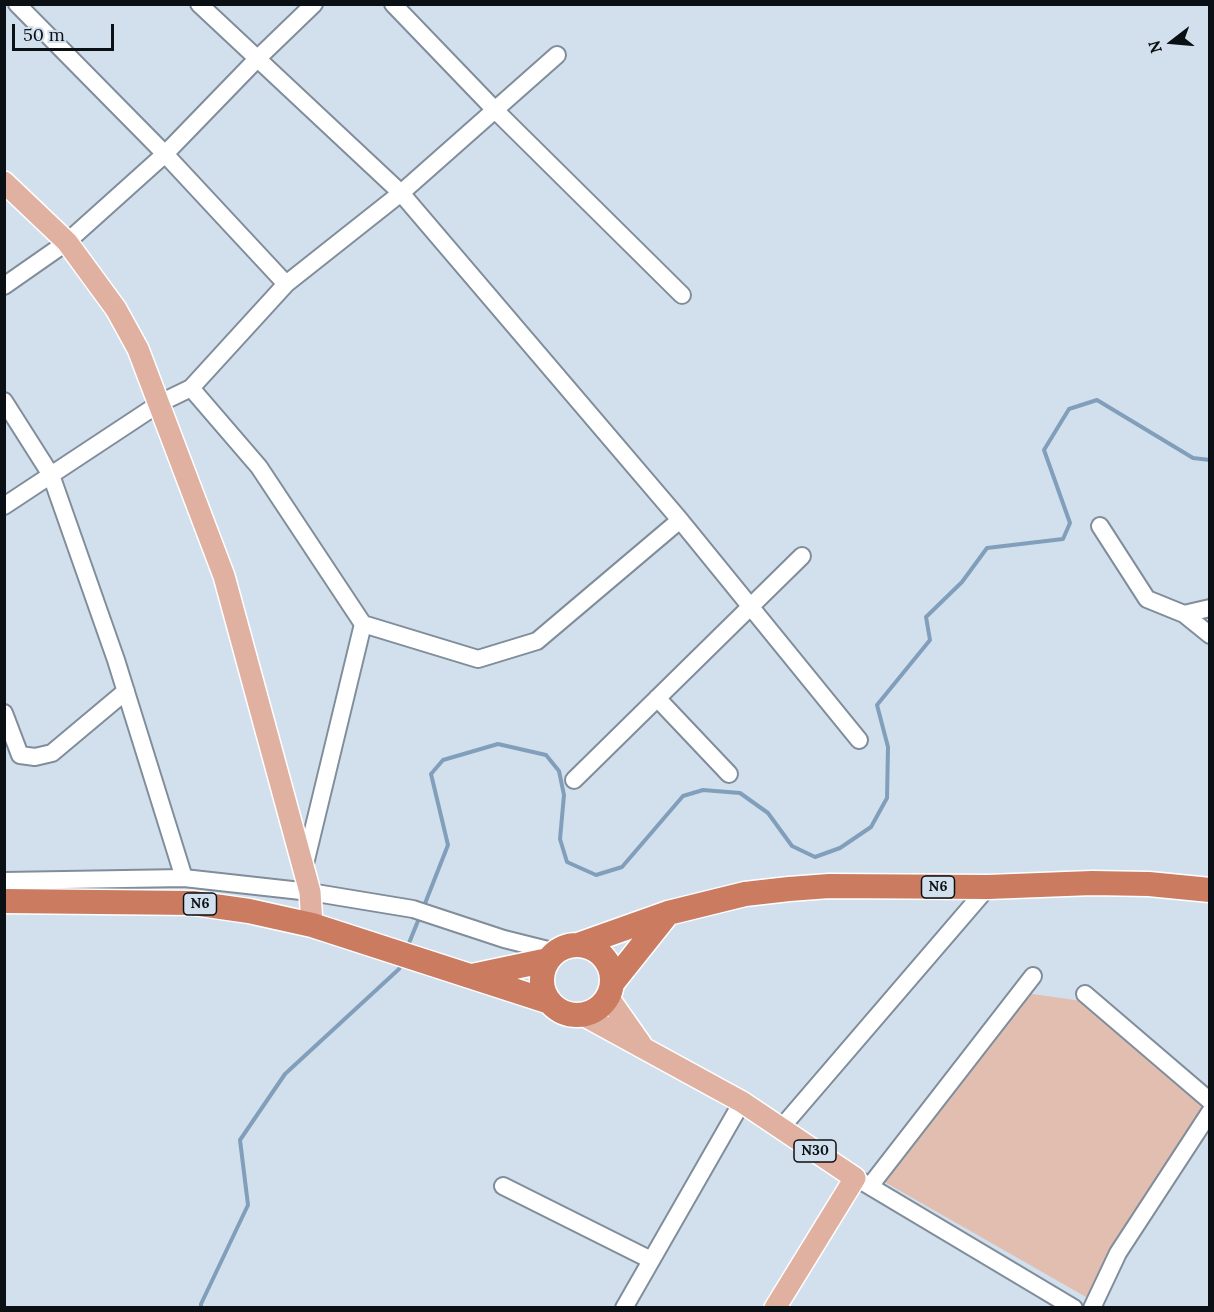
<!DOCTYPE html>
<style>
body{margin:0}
#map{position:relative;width:1214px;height:1312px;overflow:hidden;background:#d2e0ee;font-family:Lora,serif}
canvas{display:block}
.frame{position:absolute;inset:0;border:6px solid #0b1014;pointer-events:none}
.north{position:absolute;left:1142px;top:12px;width:60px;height:60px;-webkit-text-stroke:4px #d2e0ee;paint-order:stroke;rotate:254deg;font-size:16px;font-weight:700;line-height:24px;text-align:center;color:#0b1014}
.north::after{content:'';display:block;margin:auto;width:21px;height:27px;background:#0b1014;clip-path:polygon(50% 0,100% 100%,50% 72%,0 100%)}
.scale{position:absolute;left:12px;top:24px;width:102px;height:27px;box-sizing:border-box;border:3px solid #0b1014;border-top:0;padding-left:8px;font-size:18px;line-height:21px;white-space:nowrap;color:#0b1014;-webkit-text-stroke:4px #d2e0ee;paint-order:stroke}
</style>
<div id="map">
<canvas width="1214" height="1312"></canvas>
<div class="frame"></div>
<div class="north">N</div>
<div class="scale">50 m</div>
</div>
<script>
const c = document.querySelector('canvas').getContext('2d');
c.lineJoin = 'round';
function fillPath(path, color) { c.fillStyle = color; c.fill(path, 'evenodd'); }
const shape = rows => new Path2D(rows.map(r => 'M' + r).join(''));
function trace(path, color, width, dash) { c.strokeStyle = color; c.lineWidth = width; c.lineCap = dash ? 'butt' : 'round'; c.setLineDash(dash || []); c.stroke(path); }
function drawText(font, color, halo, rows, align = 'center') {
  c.font = font + ' Lora,serif'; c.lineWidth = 5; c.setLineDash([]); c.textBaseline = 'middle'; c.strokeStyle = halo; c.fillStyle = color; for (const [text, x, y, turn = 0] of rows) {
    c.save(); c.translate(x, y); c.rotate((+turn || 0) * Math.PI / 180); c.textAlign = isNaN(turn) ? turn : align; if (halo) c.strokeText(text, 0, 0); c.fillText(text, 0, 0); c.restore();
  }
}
const green = shape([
 [1026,993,1082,1001,1204,1108,1086,1297,881,1180]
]);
const stream = shape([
 [424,906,448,845,431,774,443,760,498,744,546,755,559,771,564,795,560,839,567,862,596,875,622,867,683,796,703,790,740,793,768,813,792,846,815,857,840,848,871,827,887,798,888,747,877,705,930,640,926,617,962,582,987,548,1063,539,1070,523,1044,450,1069,409,1097,400,1193,458,1210,460],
 [407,948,420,916],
 [201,1308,201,1304,248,1205,240,1140,285,1074,399,969,401,964]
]);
const minor = shape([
 [17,4,165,154,286,284],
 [199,4,401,193,680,520,859,740],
 [393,4,495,110,682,295],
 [4,286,67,242,165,154,257,59,314,4],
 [191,388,259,467,363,624,304,868],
 [4,401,51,475,116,660,184,878],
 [4,506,160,403,191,388,286,284,401,193,557,55],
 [1100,526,1147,599,1184,614,1210,635],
 [1184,614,1210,608],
 [363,624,478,659,537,641,680,520],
 [657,698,729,774],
 [4,713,20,755,35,757,52,753,126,691],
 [574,780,802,556],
 [4,881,184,878,310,892,413,909,504,939,556,952],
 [1085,994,1210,1101],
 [781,1128,988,887],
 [861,1181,1074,1308],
 [503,1186,651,1260],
 [870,1186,1033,976],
 [624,1308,742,1102],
 [1092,1308,1118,1253,1210,1112]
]);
const major = shape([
 [4,182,67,242,116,309,138,349,224,576,310,892,312,925],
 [608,997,641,1044],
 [583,1015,742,1102,855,1178,775,1308]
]);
const highway = shape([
 [4,901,193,903,249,911,312,925,550,1002],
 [578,945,668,913,745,894,789,889,829,886,988,887,1092,883,1149,884,1210,890],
 '542 980a35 35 0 1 1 70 0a35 35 0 1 1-70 0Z',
 [472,976,548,960],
 [613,982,668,913]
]);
const shields = [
 [938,887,33],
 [200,904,33],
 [815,1151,42]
];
const shieldNames = [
 ["N6",938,887],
 ["N6",200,904],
 ["N30",815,1151]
];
fillPath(green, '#e2beb1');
trace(stream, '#819fbb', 4);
trace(minor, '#808d9a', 20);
trace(major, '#fff', 24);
trace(highway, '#fff', 27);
trace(minor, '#fff', 16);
trace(major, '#e0b0a0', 21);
trace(highway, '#cb7b60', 24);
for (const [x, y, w] of shields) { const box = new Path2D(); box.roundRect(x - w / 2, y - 11, w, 22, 4.5); c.fillStyle = '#d2e0ee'; c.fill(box); trace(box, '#0b1014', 1.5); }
drawText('bold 14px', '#0b1014', null, shieldNames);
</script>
